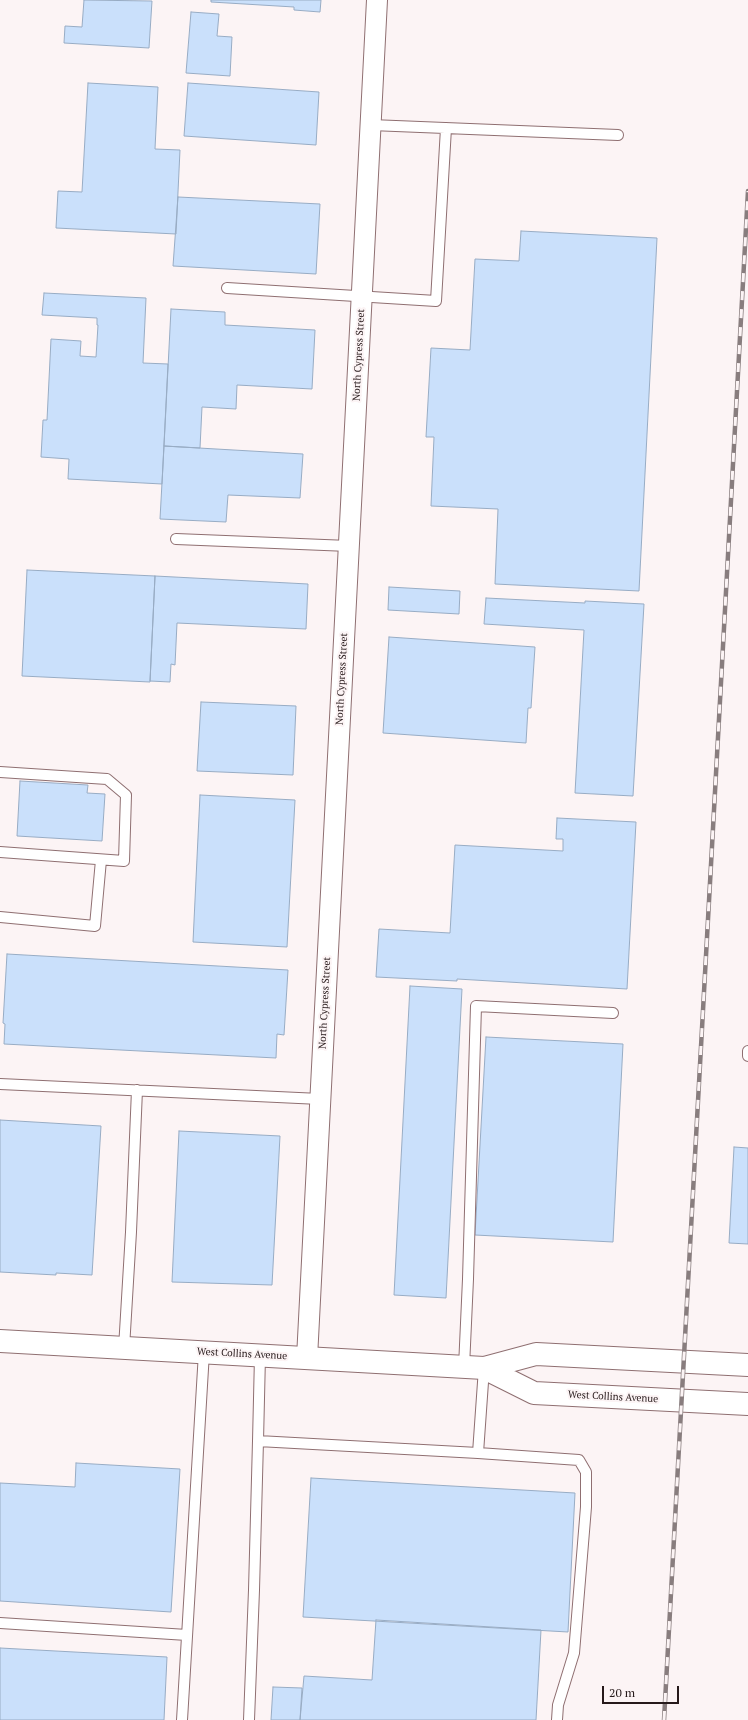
<!DOCTYPE html>
<style>
body{margin:0}
#map{position:relative;width:748px;height:1720px;overflow:hidden;background:#fcf4f5;font-family:"PT Serif",serif}
canvas{display:block}
.scale{position:absolute;left:602px;top:1686px;width:77px;height:18px;box-sizing:border-box;border:2px solid #26191a;border-top:0;padding-left:5px;font-size:12px;line-height:14px;white-space:nowrap;color:#26191a;-webkit-text-stroke:3px #fcf4f5;paint-order:stroke}
</style>
<div id="map">
<canvas width="748" height="1720"></canvas>
<div class="scale">20 m</div>
</div>
<script>
const c = document.querySelector('canvas').getContext('2d');
c.lineJoin = 'round';
function fillPath(path, color) { c.fillStyle = color; c.fill(path, 'evenodd'); }
const shape = rows => new Path2D(rows.map(r => 'M' + r).join(''));
function trace(path, color, width, dash) { c.strokeStyle = color; c.lineWidth = width; c.lineCap = dash ? 'butt' : 'round'; c.setLineDash(dash || []); c.stroke(path); }
function drawText(font, color, halo, rows, align = 'center') {
  c.font = font + ' "PT Serif",serif'; c.lineWidth = 4; c.setLineDash([]); c.textBaseline = 'middle'; c.strokeStyle = halo; c.fillStyle = color; for (const [text, x, y, turn = 0] of rows) {
    c.save(); c.translate(x, y); c.rotate((+turn || 0) * Math.PI / 180); c.textAlign = isNaN(turn) ? turn : align; if (halo) c.strokeText(text, 0, 0); c.fillText(text, 0, 0); c.restore();
  }
}
const building = shape([
 [84,0,152,1,149,48,64,43,65,26,82,27,84,0],
 [211,0,321,0,320,12,294,10,294,7,211,2,211,0],
 [191,12,219,14,217,36,232,37,230,76,186,73,191,12],
 [88,83,158,87,155,149,180,150,176,234,56,228,58,191,82,192,88,83],
 [188,83,319,92,316,145,184,136,188,83],
 [178,197,320,204,316,274,173,266,178,197],
 [521,231,657,238,639,591,495,584,498,509,431,506,434,437,426,437,431,348,470,350,475,259,519,261,521,231],
 [44,293,146,298,143,363,168,364,162,484,68,479,69,459,41,457,43,420,47,420,51,339,81,341,80,356,96,357,98,325,97,325,97,318,42,315,44,293],
 [171,309,225,312,225,325,315,330,312,389,237,385,236,409,202,407,200,448,164,446,171,309],
 [164,446,303,454,300,498,228,495,226,522,160,519,164,446],
 [27,570,155,576,150,682,22,676,27,570],
 [155,576,308,584,306,629,177,623,175,665,171,664,170,682,150,681,155,576],
 [389,587,460,591,459,614,388,610,389,587],
 [486,598,585,603,585,601,644,604,633,796,575,793,584,630,484,624,486,598],
 [389,637,535,647,531,708,528,708,526,743,383,733,389,637],
 [201,702,296,706,293,775,197,771,201,702],
 [20,781,88,785,87,793,105,794,102,841,17,836,20,781],
 [200,795,295,800,287,947,193,942,200,795],
 [557,818,636,822,627,989,457,979,457,981,376,977,379,929,450,933,455,845,563,851,563,839,556,839,557,818],
 [7,954,288,970,284,1035,277,1034,276,1058,4,1044,5,1024,3,1023,7,954],
 [410,986,462,989,446,1298,394,1295,410,986],
 [486,1037,623,1044,613,1242,475,1235,486,1037],
 [0,1120,101,1126,92,1275,56,1273,56,1275,0,1272,0,1120],
 [179,1131,280,1136,272,1285,172,1282,179,1131],
 [734,1147,748,1148,748,1244,729,1243,734,1147],
 [76,1463,180,1469,171,1612,0,1601,0,1483,75,1487,76,1463],
 [311,1478,575,1493,568,1632,303,1617,311,1478],
 [376,1620,541,1630,536,1720,300,1720,304,1676,372,1680,376,1620],
 [0,1648,167,1657,164,1720,0,1720,0,1648],
 [273,1687,302,1688,300,1720,271,1720,273,1687]
]);
const service = shape([
 [371,125,618,135],
 [227,288,436,301,446,128],
 [176,539,349,546],
 [0,772,107,779,126,795,124,861,0,852],
 [0,917,95,926,101,860],
 [748,1051,748,1056],
 [0,1084,320,1099],
 [124,1348,131,1232,137,1090],
 [260,1356,258,1441,478,1453,484,1368],
 [464,1367,468,1279,476,1006,613,1013],
 [478,1453,579,1460,586,1472,586,1507,574,1653,558,1705,557,1720],
 [0,1623,187,1635],
 [182,1720,204,1352],
 [249,1720,254,1590,258,1441]
]);
const minor = shape([
 [307,1358,377,0]
]);
const tertiary = shape([
 [0,1341,484,1368,536,1354,748,1365],
 [484,1368,534,1393,748,1404]
]);
const rail = shape([
 [664,1720,748,191]
]);
const streetNames = [
 ["North Cypress Street",359,355,-87],
 ["North Cypress Street",342,679,-87],
 ["North Cypress Street",325,1003,-87],
 ["West Collins Avenue",242,1354,3],
 ["West Collins Avenue",613,1397,3]
];
fillPath(building, '#cae0fb');
trace(building, '#98acc4', 1);
trace(service, '#8f6f71', 12);
trace(minor, '#8f6f71', 22);
trace(tertiary, '#8f6f71', 24);
trace(service, '#fff', 10);
trace(minor, '#fff', 20);
trace(tertiary, '#fff', 22);
trace(rail, '#887d7e', 4.5);
trace(rail, '#fcf4f5', 3, [9]);
drawText('10px', '#26191a', '#fcf4f5', streetNames);
</script>
